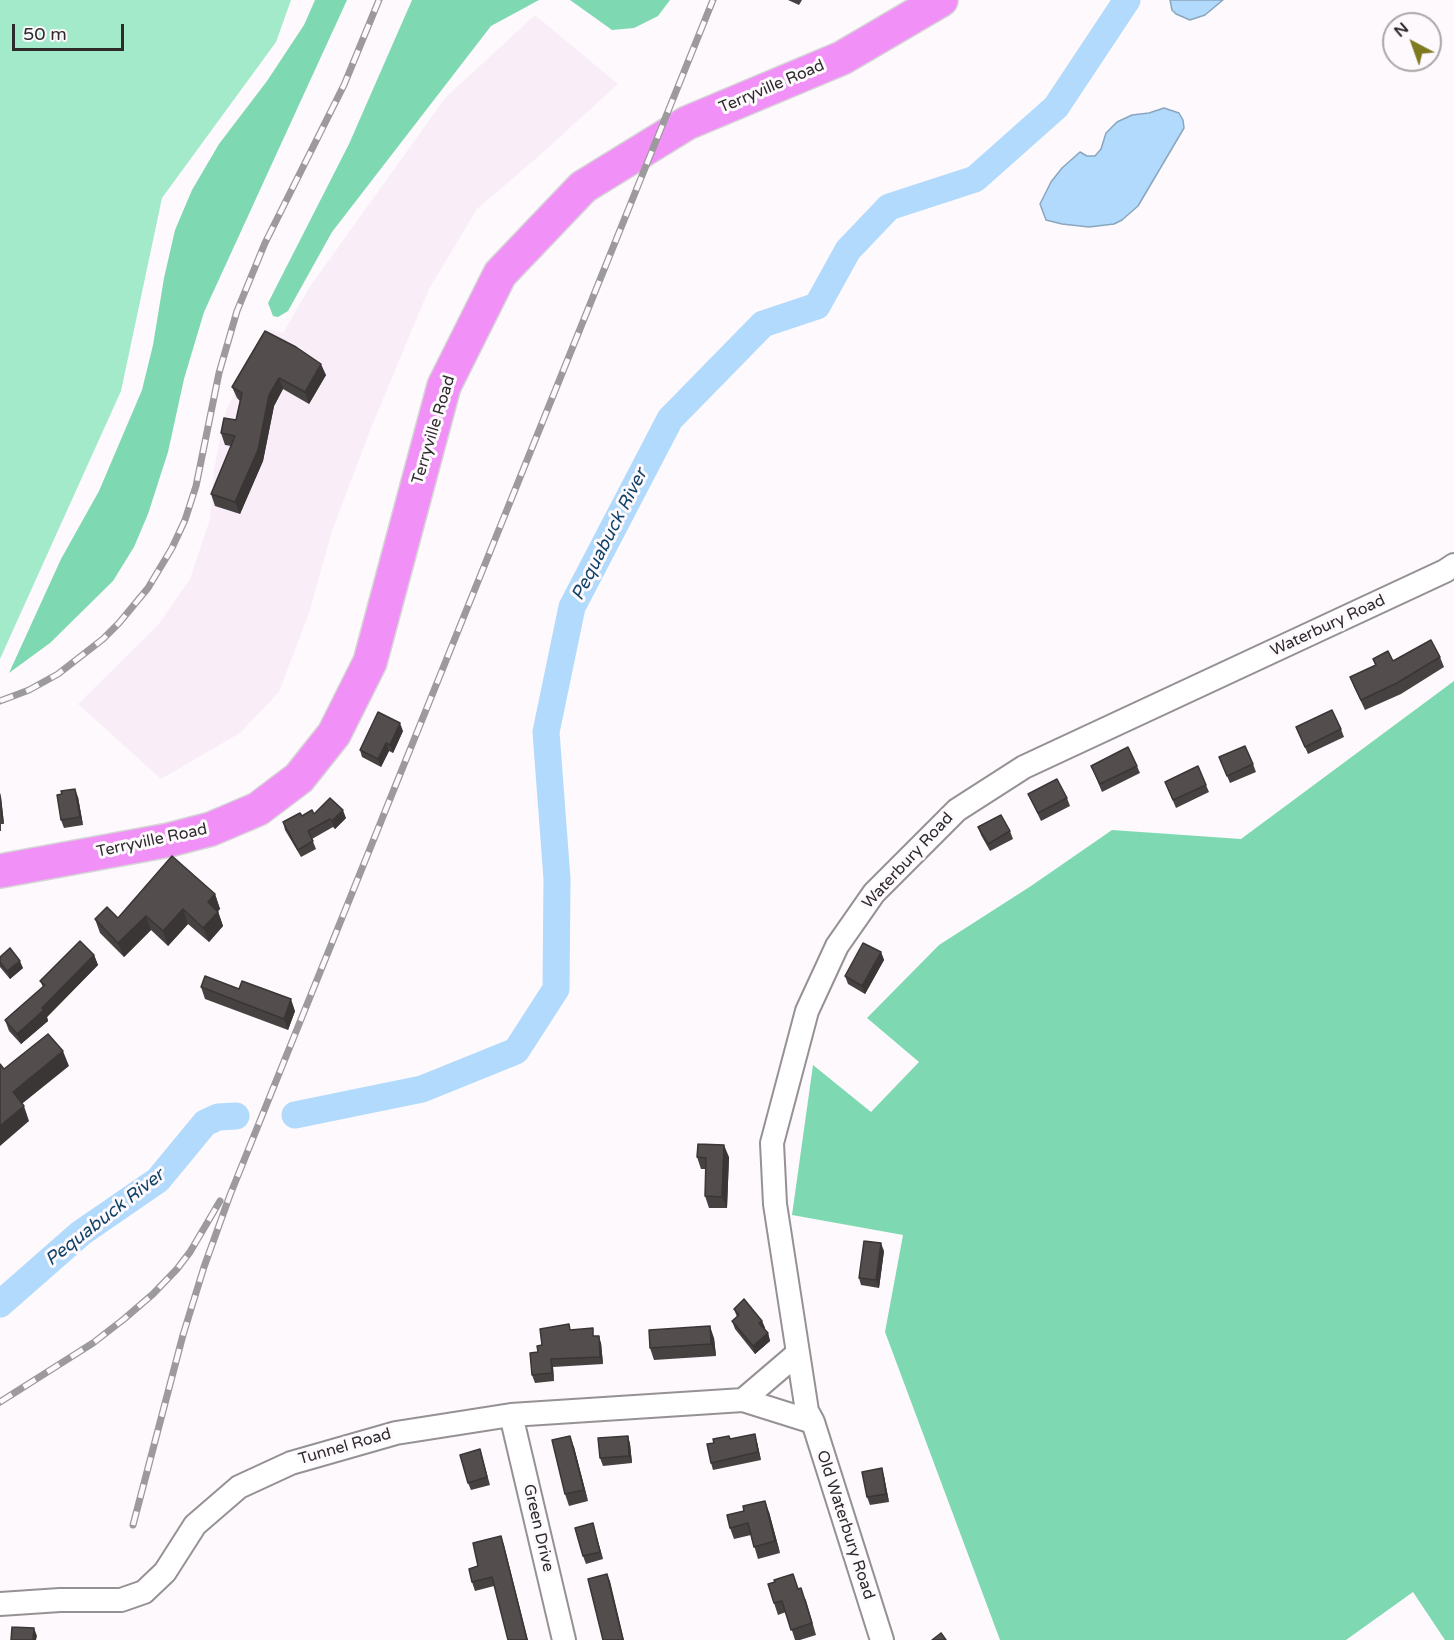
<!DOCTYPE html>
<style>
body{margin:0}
#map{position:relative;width:1454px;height:1640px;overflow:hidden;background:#fdf9fd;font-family:"Varela Round",sans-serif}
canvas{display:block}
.north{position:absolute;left:1382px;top:12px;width:60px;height:60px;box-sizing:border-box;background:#fdf9fd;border:2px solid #aaa7a9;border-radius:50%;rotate:319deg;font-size:16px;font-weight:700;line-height:24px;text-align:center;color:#2d2b2c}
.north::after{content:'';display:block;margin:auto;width:21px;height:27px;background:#7f7a20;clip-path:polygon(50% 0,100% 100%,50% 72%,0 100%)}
.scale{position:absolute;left:12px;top:24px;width:112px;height:27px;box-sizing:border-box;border:3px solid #2d2b2c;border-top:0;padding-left:8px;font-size:18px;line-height:21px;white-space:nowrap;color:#2d2b2c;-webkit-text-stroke:4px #fdf9fd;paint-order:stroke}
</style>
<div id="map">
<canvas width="1454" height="1640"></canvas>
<div class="north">N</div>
<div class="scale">50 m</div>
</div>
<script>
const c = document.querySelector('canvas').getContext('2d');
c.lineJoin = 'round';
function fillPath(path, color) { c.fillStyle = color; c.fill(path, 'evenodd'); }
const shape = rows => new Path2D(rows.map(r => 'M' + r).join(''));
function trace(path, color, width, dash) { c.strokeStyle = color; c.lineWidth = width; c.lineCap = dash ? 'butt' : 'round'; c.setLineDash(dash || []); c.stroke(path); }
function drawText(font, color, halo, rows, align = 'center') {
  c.font = font + ' "Varela Round",sans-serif'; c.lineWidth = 6; c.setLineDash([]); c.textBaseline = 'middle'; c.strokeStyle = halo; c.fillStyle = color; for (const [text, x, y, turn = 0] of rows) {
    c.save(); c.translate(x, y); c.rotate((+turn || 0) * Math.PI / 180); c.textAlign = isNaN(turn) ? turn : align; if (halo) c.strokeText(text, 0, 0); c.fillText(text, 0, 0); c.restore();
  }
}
const built = shape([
 [535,15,618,84,539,156,477,209,429,289,371,428,332,531,309,613,279,692,240,733,161,779,78,704,158,625,190,579,210,519,214,469,226,410,268,329,283,333,309,288,445,98]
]);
const green = shape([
 [0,0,291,0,276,42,162,198,121,391,0,659]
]);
const forest = shape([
 [315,0,347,0,204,312,184,379,168,452,148,514,134,547,113,581,50,643,9,673,61,559,99,491,142,390,153,345,164,278,175,230,192,190,219,144,267,81,304,25],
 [412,0,539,0,491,26,332,232,288,311,278,317,273,316,268,303,349,144],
 [570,0,670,0,658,16,634,28,612,30],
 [1454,681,1454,1640,1445,1640,1413,1592,1346,1640,1000,1640,885,1332,903,1235,792,1215,813,1065,871,1112,919,1062,867,1018,939,945,1031,886,1112,830,1241,839]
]);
const water = shape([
 [1170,0,1223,0,1205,15,1190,20,1176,14,1172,10,1170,0],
 [1164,108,1179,113,1183,120,1184,128,1138,206,1122,220,1114,224,1089,227,1062,224,1046,220,1040,204,1051,182,1062,168,1080,152,1087,156,1095,156,1101,149,1106,133,1117,122,1132,115,1149,113,1164,108]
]);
const river = shape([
 [295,1115,422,1089,516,1051,556,989,557,879,546,732,572,607,670,419,763,324,817,306,848,250,889,207,975,179,1056,107,1127,0],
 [0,1304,81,1233,158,1180,205,1123,218,1117,236,1116]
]);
const minor = shape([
 [743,1400,798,1353],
 [511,1415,564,1640],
 [0,1604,60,1600,121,1600,144,1592,165,1572,195,1525,239,1487,291,1463,396,1433,511,1415,743,1400,813,1422],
 [882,1640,813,1422,807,1411,775,1204,772,1143,807,1011,837,946,874,893,957,810,1024,767,1445,571,1454,565]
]);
const highway = shape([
 [0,871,169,840,211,829,258,809,299,778,334,734,370,662,444,386,500,274,583,187,687,123,842,58,941,0]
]);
const rail = shape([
 [0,701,29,690,58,674,103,639,119,623,148,588,172,548,185,520,196,486,219,373,237,311,265,243,344,85,379,0],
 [0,1402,93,1343,124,1319,153,1294,177,1269,190,1252,220,1201],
 [133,1525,183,1335,204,1267,230,1195,713,0]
]);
const wall = shape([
 [788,0,802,0,799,5],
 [265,331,326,375,309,404,283,389,274,406,263,461,240,514,215,506,211,494,231,446,225,445,221,433,236,420,240,401,237,398,232,387],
 [1440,657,1444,667,1401,694,1365,710,1354,687,1350,677,1375,665,1373,659,1393,661],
 [1296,727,1341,729,1344,737,1308,754],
 [403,731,393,753,389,751,381,767,362,757,360,750],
 [1219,757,1253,764,1256,772,1230,783],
 [1091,766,1137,766,1140,773,1102,792],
 [1165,782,1206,785,1209,792,1176,808],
 [0,793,1,797,4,824,1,824,1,831,0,831],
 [1028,794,1067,798,1070,806,1041,821],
 [78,797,83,825,64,828,61,820],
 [314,814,346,818,335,829,333,827,312,839,316,849,301,857,285,830,283,822],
 [978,827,1010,831,1013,839,990,851,981,835],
 [215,894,220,909,218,911,223,926,209,942,188,924,168,946,151,930,124,957,100,933,95,919,118,918],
 [881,952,884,960,865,994,848,984,845,976],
 [94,955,98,965,47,1017,48,1021,21,1044,9,1031,5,1020,43,987,40,981],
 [0,957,23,968,10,979,0,967],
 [201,987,295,1011,288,1030,205,999],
 [697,1157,729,1157,727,1208,709,1208,705,1196,706,1169,701,1169],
 [884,1251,879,1288,861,1285,859,1278],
 [734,1309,762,1321,765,1328,764,1329,768,1333,770,1341,755,1354,735,1329,732,1321,737,1317],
 [571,1330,595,1336,601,1343,603,1364,553,1367,554,1381,535,1383,532,1375,538,1352,542,1345],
 [714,1338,716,1356,654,1360,650,1348],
 [628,1436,630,1444,632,1463,603,1466,600,1458],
 [731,1439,757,1442,761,1460,713,1470,711,1463],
 [574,1447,588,1501,569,1506,565,1494],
 [480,1449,490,1485,471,1490,468,1483],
 [884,1476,889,1502,870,1505,867,1497],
 [769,1512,780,1553,758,1559,751,1535,734,1539,730,1528],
 [595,1531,603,1559,586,1564,583,1556],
 [504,1545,494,1586,475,1591,472,1582,478,1566],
 [798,1589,806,1600,816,1635,800,1640,795,1640,786,1612,778,1615,774,1603]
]);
const shadedWall = shape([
 [321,364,326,375,309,404,305,392],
 [279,378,283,389,274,406,263,461,240,514,235,502,269,395],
 [400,723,403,731,393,753,390,745],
 [386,743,389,751,381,767,378,759],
 [75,789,78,797,83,825,80,817],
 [0,793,1,797,4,824,1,816],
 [343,810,346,818,335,829,332,821],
 [215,894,220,909,213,916,208,902],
 [183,909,188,924,168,946,163,931],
 [218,912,223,926,209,942,203,928],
 [146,916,151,930,124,957,118,943],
 [881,952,884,960,865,994,862,986],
 [94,955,98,965,47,1017,48,1021,21,1044,17,1034],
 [20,961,23,968,10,979,7,971],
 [291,999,295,1011,288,1030,284,1019],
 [63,1051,69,1066,18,1107,13,1092],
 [24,1106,29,1121,0,1146,0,1126],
 [724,1145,729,1157,727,1208,722,1197],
 [881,1243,884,1251,879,1288,876,1280],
 [762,1321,765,1328,762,1331,759,1323],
 [710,1326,714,1338,716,1356,711,1344],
 [768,1333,770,1341,755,1354,753,1346],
 [599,1336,601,1343,603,1364,600,1357],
 [551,1359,553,1367,554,1381,552,1373],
 [755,1434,757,1442,761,1460,758,1452],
 [570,1436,574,1447,588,1501,584,1490],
 [628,1436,630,1444,632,1463,629,1456],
 [882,1468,884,1476,889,1502,886,1494],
 [765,1501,769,1512,780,1553,775,1541],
 [593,1523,595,1531,603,1559,600,1552],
 [501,1536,504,1545,528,1640,527,1640],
 [607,1574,610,1581,624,1640,623,1640],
 [34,1628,37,1636,36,1640,33,1640]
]);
const building = shape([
 [265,331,296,347,321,364,305,392,279,378,269,395,258,450,235,502,211,494,235,436,221,433,224,418,236,420,242,393,232,387,265,331],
 [1431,640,1440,657,1397,683,1361,700,1350,677,1376,665,1373,659,1388,651,1393,661,1431,640],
 [1332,710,1341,729,1305,747,1296,727,1332,710],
 [378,712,400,723,390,745,386,743,378,759,360,750,378,712],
 [1245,746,1253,764,1227,776,1219,757,1245,746],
 [1128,747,1137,766,1100,784,1091,766,1128,747],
 [1198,766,1206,785,1173,800,1165,782,1198,766],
 [1057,779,1067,798,1038,813,1028,794,1057,779],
 [75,789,80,817,61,820,57,795,62,794,61,791,75,789],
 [330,798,343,810,332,821,330,819,308,831,313,841,298,850,283,822,300,813,302,816,312,810,314,814,330,798],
 [1001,815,1010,831,988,844,978,827,1001,815],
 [172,856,215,894,208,902,218,912,203,928,183,909,163,931,146,916,118,943,95,919,107,907,118,918,172,856],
 [80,941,94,955,42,1008,44,1010,17,1034,5,1020,45,985,40,981,80,941],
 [863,943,881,952,862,986,845,976,863,943],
 [10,948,20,961,7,971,0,962,0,957,10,948],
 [205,976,239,989,242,981,291,999,284,1019,201,987,205,976],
 [48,1034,63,1051,13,1092,24,1106,0,1126,0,1064,4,1069,48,1034],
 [698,1144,724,1145,722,1197,705,1196,706,1158,697,1157,698,1144],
 [864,1241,881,1243,876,1280,859,1278,864,1241],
 [744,1299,762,1321,759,1323,768,1333,753,1346,732,1321,739,1315,734,1309,744,1299],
 [569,1324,570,1330,593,1328,593,1336,599,1336,600,1357,551,1359,552,1373,532,1375,530,1353,538,1352,537,1346,542,1345,540,1329,569,1324],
 [710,1326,711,1344,650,1348,649,1330,710,1326],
 [755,1434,758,1452,711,1463,707,1444,714,1443,713,1439,729,1436,730,1439,755,1434],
 [570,1436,584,1490,565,1494,552,1440,570,1436],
 [628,1436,629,1456,600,1458,598,1438,628,1436],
 [480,1449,487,1477,468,1483,460,1455,480,1449],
 [882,1468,886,1494,867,1497,862,1472,882,1468],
 [765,1501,775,1541,754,1547,748,1523,730,1528,727,1515,744,1511,743,1506,765,1501],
 [593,1523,600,1552,583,1556,575,1528,593,1523],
 [501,1536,527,1640,508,1640,492,1577,472,1582,469,1569,478,1566,473,1543,501,1536],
 [607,1574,623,1640,603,1640,588,1579,607,1574],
 [793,1574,798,1589,801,1588,812,1623,791,1630,782,1601,774,1603,768,1584,775,1582,774,1580,793,1574],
 [12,1627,34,1628,33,1640,11,1640,12,1627],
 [941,1633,946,1640,932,1640,941,1633]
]);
const streetNames = [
 ["Terryville Road",772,87,-23],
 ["Terryville Road",434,430,-73],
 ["Waterbury Road",1328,626,-25],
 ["Terryville Road",152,841,-12],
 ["Waterbury Road",908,861,-47],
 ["Tunnel Road",345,1447,-16],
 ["Old Waterbury Road",845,1525,72],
 ["Green Drive",538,1528,77]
];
const waterNames = [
 ["Pequabuck River",610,535,-63],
 ["Pequabuck River",105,1218,-38]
];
fillPath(built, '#f9eef8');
fillPath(green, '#a3eaca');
fillPath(forest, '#7ed9b2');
fillPath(water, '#b2dafc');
trace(water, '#8aa6be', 1.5);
trace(river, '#b2dafc', 27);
trace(minor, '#959194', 26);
trace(highway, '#d5d5d5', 36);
trace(minor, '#fff', 22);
trace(highway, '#f191f7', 33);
trace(rail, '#9d9a9d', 7);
trace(rail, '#fdf9fd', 4.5, [14]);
fillPath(wall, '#474242');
fillPath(shadedWall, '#3a3636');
fillPath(building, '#534d4d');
trace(building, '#3a3636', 1.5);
drawText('16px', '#2d2b2c', '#fdf9fd', streetNames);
drawText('italic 18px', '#104367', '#fdf9fd', waterNames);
</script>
